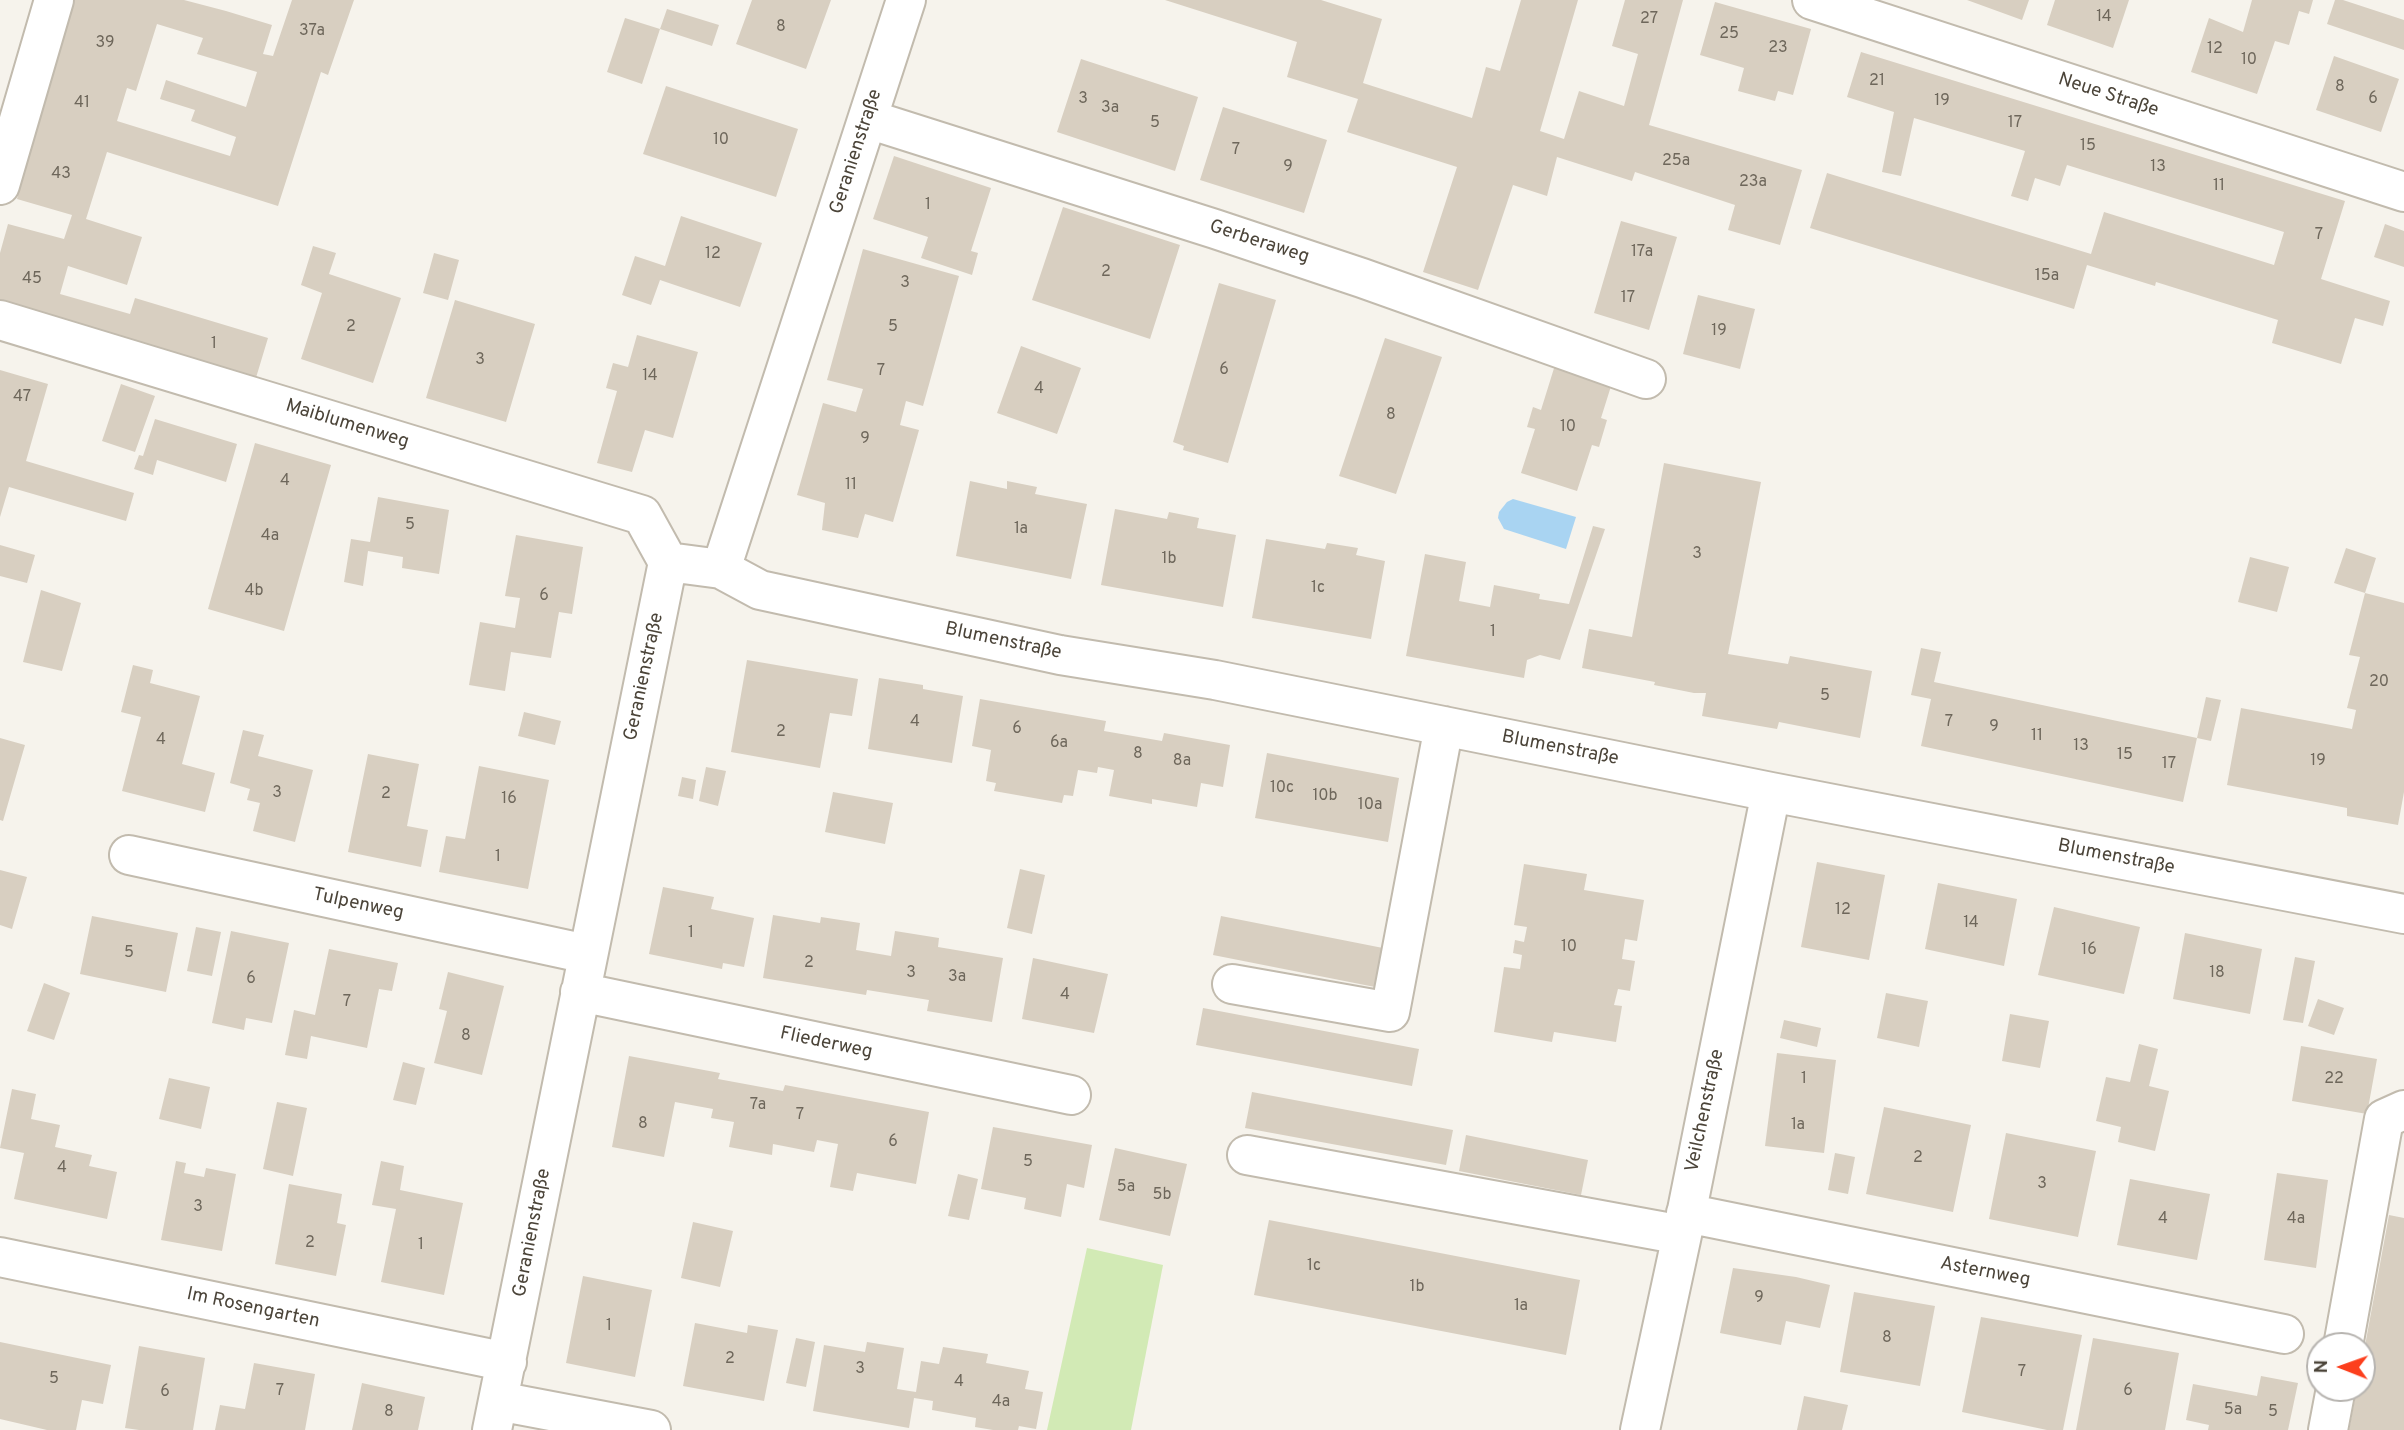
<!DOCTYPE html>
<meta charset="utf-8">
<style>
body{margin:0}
#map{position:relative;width:2404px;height:1430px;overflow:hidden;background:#f6f3ec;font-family:Overpass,sans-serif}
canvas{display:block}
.north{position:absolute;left:2306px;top:1332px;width:70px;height:70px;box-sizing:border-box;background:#fff;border:2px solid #b7b4b0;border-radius:50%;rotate:271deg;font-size:19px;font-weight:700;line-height:28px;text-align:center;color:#4b4439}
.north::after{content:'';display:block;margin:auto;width:24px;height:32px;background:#fc3f1d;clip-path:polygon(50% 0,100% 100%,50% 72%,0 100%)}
</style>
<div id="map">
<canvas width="2404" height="1430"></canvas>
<div class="north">N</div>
</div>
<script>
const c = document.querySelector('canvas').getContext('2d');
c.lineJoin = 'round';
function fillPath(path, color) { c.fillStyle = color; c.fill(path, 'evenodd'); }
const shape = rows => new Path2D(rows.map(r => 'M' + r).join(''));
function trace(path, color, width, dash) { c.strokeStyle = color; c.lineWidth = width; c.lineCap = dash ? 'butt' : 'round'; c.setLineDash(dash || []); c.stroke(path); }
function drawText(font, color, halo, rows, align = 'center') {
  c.font = font + ' Overpass,sans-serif'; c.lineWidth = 5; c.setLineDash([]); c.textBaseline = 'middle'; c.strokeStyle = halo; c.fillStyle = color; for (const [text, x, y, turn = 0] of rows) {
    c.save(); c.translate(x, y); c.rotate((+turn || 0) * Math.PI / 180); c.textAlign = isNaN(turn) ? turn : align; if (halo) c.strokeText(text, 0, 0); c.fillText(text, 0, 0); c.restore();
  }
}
const green = shape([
 [1087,1248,1163,1265,1131,1430,1047,1430]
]);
const water = shape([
 [1513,499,1576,517,1566,549,1504,529,1498,518,1499,512,1507,502]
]);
const building = shape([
 [73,0,184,0,226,11,272,25,263,54,273,56,292,0,354,0,328,75,321,72,278,206,107,152,86,219,142,237,127,285,68,266,60,294,130,314,135,298,268,338,255,381,0,303,0,253,8,224,64,239,72,215,17,199,34,129],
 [157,24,203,38,197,54,257,72,246,107,166,80,160,99,195,110,191,121,236,137,230,156,117,121,127,88,136,91],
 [752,0,831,0,806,69,736,44],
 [1165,0,1321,0,1382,19,1363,83,1472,118,1486,67,1500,71,1521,0,1578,0,1540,131,1564,139,1579,91,1624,106,1638,54,1612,46,1625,0,1683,0,1649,125,1802,170,1780,245,1728,230,1735,205,1635,172,1632,181,1557,157,1547,196,1513,185,1478,290,1423,272,1457,167,1347,132,1358,99,1287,77,1297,42],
 [1967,0,2029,0,2022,20],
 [2055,0,2129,0,2113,48,2047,25],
 [2252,0,2313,0,2309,14,2299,11,2289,45,2275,41,2257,94,2191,72,2209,18,2243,32],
 [2335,0,2343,0,2404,20,2404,50,2327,24],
 [1715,2,1811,29,1793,95,1778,91,1775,101,1738,91,1744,68,1700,55],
 [667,9,719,25,712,46,660,29],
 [625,18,660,29,642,84,607,72],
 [1861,52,2345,201,2321,279,2390,301,2383,326,2355,318,2341,364,2272,343,2278,320,2156,282,2155,286,2087,265,2074,309,1810,228,1827,173,2091,254,2104,212,2274,265,2284,232,2067,165,2060,186,2035,178,2028,201,2011,196,2025,151,1914,118,1901,176,1882,172,1894,112,1847,97],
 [2334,56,2399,79,2381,132,2316,110],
 [1081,59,1198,97,1175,171,1057,132],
 [666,86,798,129,776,197,643,154],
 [1223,107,1327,140,1304,213,1200,180],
 [894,156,991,188,971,251,978,253,972,275,921,258,928,237,873,219],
 [1063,207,1180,245,1150,339,1032,300],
 [681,216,762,243,740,307,660,280,651,305,622,295,635,256,665,266],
 [1621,221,1677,237,1649,330,1594,313],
 [2385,224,2404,231,2404,267,2374,257],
 [313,246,336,253,329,274,401,298,373,383,301,359,322,293,301,285],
 [863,249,959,276,923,406,906,401,900,425,919,430,893,522,865,514,858,538,822,530,825,503,797,495,823,403,856,412,863,389,827,380],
 [434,253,459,260,448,300,423,293],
 [1219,283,1276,300,1228,463,1183,450,1184,446,1173,442],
 [1698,295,1755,309,1740,369,1683,354],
 [455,300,535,324,506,422,426,398],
 [637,335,698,352,673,438,645,430,632,472,597,463,617,391,606,388,613,363,628,367],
 [1385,338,1442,357,1396,494,1339,476],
 [1021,346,1081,368,1057,434,997,413],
 [1555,365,1612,383,1601,418,1607,420,1599,447,1592,445,1577,491,1521,473,1535,429,1527,427,1533,407,1541,410],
 [0,370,48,384,26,461,134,493,126,521,9,487,0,517],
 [121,384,155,396,135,452,102,441],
 [155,419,237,444,226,482,157,460,153,475,134,469,139,455,143,456],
 [255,443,331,465,284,631,208,609],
 [1664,463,1761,482,1728,654,1788,664,1790,656,1872,671,1860,738,1779,722,1777,729,1702,716,1706,693,1694,693,1654,685,1655,682,1582,668,1589,629,1632,637],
 [970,481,1007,489,1007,481,1037,487,1035,494,1087,504,1071,579,956,556],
 [378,497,449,510,439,574,402,568,403,557,368,551,363,586,344,582,351,539,370,542],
 [1115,509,1167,519,1169,512,1199,518,1197,528,1236,535,1223,607,1101,585],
 [1593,526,1605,529,1560,660,1540,655,1527,660,1524,678,1406,656,1425,554,1466,562,1459,601,1490,607,1494,585,1540,594,1539,599,1569,604],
 [516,535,583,547,572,614,559,612,551,658,511,652,505,691,469,685,480,622,515,628,520,598,505,596],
 [1266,539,1325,549,1327,543,1358,548,1356,555,1385,561,1371,639,1252,618],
 [0,545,35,555,27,583,0,576],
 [2346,548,2376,558,2365,593,2404,603,2404,792,2398,825,2347,816,2347,808,2227,785,2241,708,2352,729,2356,710,2347,708,2360,657,2349,655,2365,593,2334,583],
 [2250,557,2289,567,2277,612,2238,602],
 [41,590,81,603,62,671,23,662],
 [1921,648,1941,652,1934,682,2197,738,2206,697,2221,700,2211,741,2197,738,2183,802,1921,746,1931,699,1911,695],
 [747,660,858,679,852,716,830,713,820,768,731,752],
 [133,665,153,670,150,683,200,696,182,764,215,773,205,812,122,791,141,717,121,712],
 [879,678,923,685,923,689,963,696,952,763,868,749],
 [980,699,1106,721,1104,731,1162,741,1164,733,1230,745,1223,787,1201,783,1197,807,1152,799,1152,804,1109,796,1114,770,1098,767,1097,773,1078,770,1073,796,1064,795,1062,803,994,791,996,783,986,781,991,750,972,746],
 [524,712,561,721,555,745,518,736],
 [243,730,264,735,258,756,313,770,295,842,253,831,260,803,247,800,250,789,230,783],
 [0,738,25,745,3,821,0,820],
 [1267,753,1399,778,1388,842,1255,818],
 [368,754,419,764,407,826,428,830,421,867,348,852],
 [479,766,549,780,528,889,439,872,446,836,465,839],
 [706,767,726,771,718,806,699,801],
 [682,777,696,780,693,799,678,796],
 [833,792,893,803,885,844,825,832],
 [1817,862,1885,875,1869,960,1801,947],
 [1524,864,1587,874,1584,890,1644,900,1637,941,1625,939,1622,959,1635,961,1630,991,1618,989,1614,1005,1622,1006,1616,1042,1554,1032,1552,1042,1494,1032,1504,967,1520,969,1522,955,1513,953,1515,940,1524,942,1527,927,1514,925],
 [1020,869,1045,875,1032,934,1007,928],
 [0,870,27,877,12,929,0,925],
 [1938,883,2017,899,2004,966,1925,949],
 [663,887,714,897,711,909,754,918,744,967,723,963,722,969,649,954],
 [2054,907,2140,927,2124,994,2038,975],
 [773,915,820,923,821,917,860,923,856,950,891,956,895,931,939,938,938,947,1003,958,992,1022,927,1011,929,1000,867,990,866,995,763,978],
 [92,916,178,933,166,992,80,974],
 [1221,916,1388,949,1380,988,1213,955],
 [196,927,221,932,212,976,187,971],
 [231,931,289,943,272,1023,246,1018,244,1030,212,1023],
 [2185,933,2262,949,2250,1014,2173,999],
 [329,949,398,963,392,991,379,989,367,1048,311,1036,307,1059,285,1055,294,1010,315,1015],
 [2295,957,2315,961,2303,1023,2283,1020],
 [1033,958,1108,974,1094,1033,1022,1019],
 [448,972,504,986,482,1075,434,1063,447,1011,439,1009],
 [44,983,70,993,54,1040,27,1031],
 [1886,993,1928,1001,1919,1047,1877,1038],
 [2318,999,2344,1008,2334,1035,2308,1026],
 [1203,1008,1419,1049,1412,1086,1196,1045],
 [2010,1014,2049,1021,2040,1068,2002,1061],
 [1784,1020,1821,1028,1817,1047,1780,1038],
 [2139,1044,2158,1049,2149,1086,2169,1091,2155,1151,2118,1142,2121,1127,2096,1121,2106,1077,2130,1082],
 [2301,1046,2377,1059,2367,1114,2292,1101],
 [1777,1053,1836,1060,1824,1153,1765,1146],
 [629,1056,720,1073,718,1079,783,1091,785,1085,929,1112,916,1184,857,1173,853,1191,830,1187,838,1144,817,1140,814,1152,773,1144,772,1155,729,1147,734,1122,711,1118,713,1109,675,1102,664,1157,612,1147],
 [403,1062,425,1068,416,1105,393,1100],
 [169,1078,210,1087,201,1129,159,1119],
 [12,1089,36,1094,31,1119,60,1125,55,1147,92,1155,89,1166,117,1172,107,1219,14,1199,24,1153,0,1148],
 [1252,1092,1453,1130,1446,1165,1245,1128],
 [277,1102,307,1108,293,1176,263,1169],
 [1884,1107,1971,1125,1953,1212,1866,1194],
 [993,1127,1092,1145,1084,1188,1067,1184,1061,1217,1024,1209,1026,1198,981,1189],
 [2006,1133,2096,1151,2078,1237,1989,1219],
 [1466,1135,1588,1160,1581,1195,1459,1171],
 [1115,1148,1187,1164,1170,1236,1099,1220],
 [1835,1153,1855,1157,1848,1194,1828,1190],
 [176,1161,186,1163,184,1173,204,1177,206,1168,236,1174,222,1251,161,1240],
 [381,1161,404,1166,400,1190,463,1203,444,1295,381,1282,396,1209,372,1205],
 [2277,1173,2328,1180,2316,1268,2264,1260],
 [958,1174,978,1179,969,1220,948,1216],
 [2130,1179,2210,1194,2197,1260,2117,1245],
 [289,1184,342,1194,337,1223,346,1225,336,1276,275,1264],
 [2389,1215,2404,1218,2404,1430,2349,1430,2357,1388,2362,1388,2362,1362],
 [1269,1220,1580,1280,1566,1355,1254,1295],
 [693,1222,733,1231,720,1287,681,1278],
 [1733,1268,1796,1277,1830,1285,1820,1328,1786,1321,1781,1345,1720,1333],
 [583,1276,652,1290,635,1377,566,1363],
 [1854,1292,1935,1306,1920,1386,1840,1372],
 [1981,1317,2082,1335,2063,1430,2047,1430,1962,1412],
 [695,1323,747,1333,748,1325,778,1330,764,1401,683,1386],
 [796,1338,815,1342,806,1387,786,1383],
 [2093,1338,2179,1353,2165,1430,2076,1430],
 [0,1342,111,1365,103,1404,82,1400,76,1430,47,1430,0,1419],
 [867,1342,904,1348,897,1389,916,1392,921,1361,939,1364,943,1347,988,1354,986,1363,1029,1371,1025,1389,1043,1392,1036,1429,1019,1426,1018,1430,993,1430,975,1427,976,1418,932,1410,933,1401,914,1398,909,1428,813,1411,824,1345,865,1352],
 [139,1346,205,1358,193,1430,139,1430,125,1428],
 [254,1363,315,1374,305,1430,215,1430,220,1405,245,1409],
 [2261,1376,2298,1383,2288,1430,2208,1430,2209,1425,2186,1420,2193,1384,2257,1396],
 [362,1383,425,1397,418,1430,352,1430],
 [1804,1396,1848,1405,1842,1430,1797,1430]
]);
const minor = shape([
 [1812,0,2404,192],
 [868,119,1215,229,1362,278,1646,379],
 [0,185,54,0],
 [0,320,642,515,668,562],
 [721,569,760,590,1060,655,1215,680,1771,792,2404,914],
 [129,855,587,954],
 [1232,984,1390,1012,1444,726],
 [580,992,1071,1095],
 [1247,1155,1682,1235],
 [1686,1213,2284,1334],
 [0,1257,507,1362],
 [2343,1346,2384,1119,2404,1110],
 [498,1401,651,1430],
 [492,1430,668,562,721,569,906,0],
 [1640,1430,1682,1235,1771,792],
 [2328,1430,2336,1388]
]);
const numberNames = [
 ["14",2104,18],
 ["27",1649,20],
 ["8",781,28],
 ["37a",312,32],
 ["25",1729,35],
 ["39",105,44],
 ["23",1778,49],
 ["12",2215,50],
 ["10",2249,61],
 ["21",1877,82],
 ["8",2340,88],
 ["3",1083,100],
 ["6",2373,100],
 ["19",1942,102],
 ["41",82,104],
 ["3a",1110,109],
 ["5",1155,124],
 ["17",2015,124],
 ["10",721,141],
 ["15",2088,147],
 ["7",1236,151],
 ["25a",1676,162],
 ["9",1288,168],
 ["13",2158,168],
 ["43",61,175],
 ["23a",1753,183],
 ["11",2219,187],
 ["1",928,206],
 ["7",2319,236],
 ["17a",1642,253],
 ["12",713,255],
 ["2",1106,273],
 ["15a",2047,277],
 ["45",32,280],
 ["3",905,284],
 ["17",1628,299],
 ["2",351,328],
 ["5",893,328],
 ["19",1719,332],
 ["1",214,345],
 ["3",480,361],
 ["6",1224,371],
 ["7",881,372],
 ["14",650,377],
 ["4",1039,390],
 ["47",22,398],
 ["8",1391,416],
 ["10",1568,428],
 ["9",865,440],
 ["4",285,482],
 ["11",851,486],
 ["5",410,526],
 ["1a",1021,530],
 ["4a",270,537],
 ["3",1697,555],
 ["1b",1169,560],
 ["1c",1318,589],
 ["4b",254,592],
 ["6",544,597],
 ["1",1493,633],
 ["20",2379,683],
 ["5",1825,697],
 ["4",915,723],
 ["7",1949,723],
 ["9",1994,728],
 ["6",1017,730],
 ["2",781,733],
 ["11",2037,737],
 ["4",161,741],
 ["6a",1059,744],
 ["13",2081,747],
 ["8",1138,755],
 ["15",2125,756],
 ["8a",1182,762],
 ["19",2318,762],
 ["17",2169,765],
 ["10c",1282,789],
 ["3",277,794],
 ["2",386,795],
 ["10b",1325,797],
 ["16",509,800],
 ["10a",1370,806],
 ["1",498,858],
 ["12",1843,911],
 ["14",1971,924],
 ["1",691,934],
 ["10",1569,948],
 ["16",2089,951],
 ["5",129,954],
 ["2",809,964],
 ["3",911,974],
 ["18",2217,974],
 ["3a",957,978],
 ["6",251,980],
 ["4",1065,996],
 ["7",347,1003],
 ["8",466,1037],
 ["1",1804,1080],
 ["22",2334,1080],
 ["7a",758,1106],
 ["7",800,1116],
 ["8",643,1125],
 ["1a",1798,1126],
 ["6",893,1143],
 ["2",1918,1159],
 ["5",1028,1163],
 ["4",62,1169],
 ["3",2042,1185],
 ["5a",1126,1188],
 ["5b",1162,1196],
 ["3",198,1208],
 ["4",2163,1220],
 ["4a",2296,1220],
 ["2",310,1244],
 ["1",421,1246],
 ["1c",1314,1267],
 ["1b",1417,1288],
 ["9",1759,1299],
 ["1a",1521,1307],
 ["1",609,1327],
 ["8",1887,1339],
 ["2",730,1360],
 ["3",860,1370],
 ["7",2022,1373],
 ["5",54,1380],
 ["4",959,1383],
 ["7",280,1392],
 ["6",2128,1392],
 ["6",165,1393],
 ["4a",1001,1403],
 ["5a",2233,1411],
 ["8",389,1413],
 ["5",2273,1413]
];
const streetNames = [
 ["Neue Straße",2108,96,18],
 ["Geranienstraße",857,152,-72],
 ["Gerberaweg",1259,243,18],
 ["Maiblumenweg",347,425,17],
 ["Blumenstraße",1003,642,12],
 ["Geranienstraße",645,677,-78],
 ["Blumenstraße",1560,749,11],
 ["Blumenstraße",2116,858,11],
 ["Tulpenweg",358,905,12],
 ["Fliederweg",826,1044,12],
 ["Veilchenstraße",1706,1111,-78],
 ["Geranienstraße",533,1233,-79],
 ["Asternweg",1985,1273,11],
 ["Im Rosengarten",253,1309,12]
];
fillPath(green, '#d2eab5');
fillPath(water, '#a9d4f2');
fillPath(building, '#d8cfc1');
trace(minor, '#c2bbae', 42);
trace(minor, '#fff', 38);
drawText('16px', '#6e675b', null, numberNames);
drawText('19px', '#4b4439', '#fff', streetNames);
</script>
